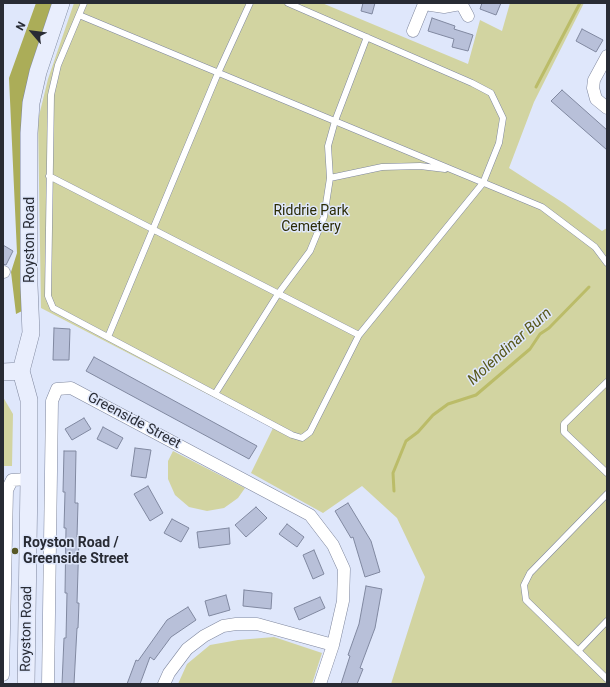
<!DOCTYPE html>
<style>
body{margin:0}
#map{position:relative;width:610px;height:687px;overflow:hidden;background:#dfe7fb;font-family:Roboto,sans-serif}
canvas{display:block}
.frame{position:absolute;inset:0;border:4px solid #282b34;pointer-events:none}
.north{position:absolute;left:12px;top:12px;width:40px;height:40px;-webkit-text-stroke:3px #dfe7fb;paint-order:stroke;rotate:298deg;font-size:11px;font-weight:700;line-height:16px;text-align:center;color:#282b34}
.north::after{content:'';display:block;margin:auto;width:14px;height:18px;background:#282b34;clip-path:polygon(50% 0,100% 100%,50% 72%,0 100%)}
</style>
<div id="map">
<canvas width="610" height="687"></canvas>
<div class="frame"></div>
<div class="north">N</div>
</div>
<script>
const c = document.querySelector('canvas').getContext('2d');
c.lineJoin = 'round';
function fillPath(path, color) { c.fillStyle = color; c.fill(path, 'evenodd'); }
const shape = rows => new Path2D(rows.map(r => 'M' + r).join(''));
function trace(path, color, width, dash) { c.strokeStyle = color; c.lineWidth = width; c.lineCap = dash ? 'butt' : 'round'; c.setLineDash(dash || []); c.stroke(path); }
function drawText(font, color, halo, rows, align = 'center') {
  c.font = font + ' Roboto,sans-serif'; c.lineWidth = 3; c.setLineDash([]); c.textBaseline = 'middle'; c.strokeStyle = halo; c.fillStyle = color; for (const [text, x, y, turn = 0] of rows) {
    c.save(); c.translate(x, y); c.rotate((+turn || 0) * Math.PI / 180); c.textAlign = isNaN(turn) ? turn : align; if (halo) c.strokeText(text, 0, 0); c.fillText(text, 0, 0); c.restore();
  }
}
const green = shape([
 [74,3,322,3,468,64,480,20,502,31,510,3,584,3,534,102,509,168,565,204,602,231,607,228,607,684,391,684,425,577,397,518,362,486,323,513,251,473,273,428,41,308,38,120,48,79],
 [3,397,13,414,12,466,3,466],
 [173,451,245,488,238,498,224,508,207,511,189,507,175,495,168,479,168,461],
 [274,637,322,653,312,684,178,684,187,664,210,645,238,640]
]);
const forest = shape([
 [36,3,53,3,31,69,22,311,16,314,11,272,17,253,9,78]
]);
const stream = shape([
 [536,87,580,3],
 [394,491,393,473,406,441,418,432,433,415,448,404,476,395,530,349,540,334,549,328,589,287]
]);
const building = shape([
 [363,3,375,3,372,14,361,11,363,3],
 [482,3,501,3,496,15,480,9,482,3],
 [432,18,455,26,454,29,473,35,468,51,452,47,454,39,428,31,432,18],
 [582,29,603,40,596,52,576,41,582,29],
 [562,90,607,130,607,150,551,101,562,90],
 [3,245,13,251,6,265,3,264,3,245],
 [54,328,70,329,69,360,53,360,54,328],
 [94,357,257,446,249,459,86,371,94,357],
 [84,418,91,429,72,440,65,429,84,418],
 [103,427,123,438,117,449,97,439,103,427],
 [135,448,151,450,146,478,131,476,135,448],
 [64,451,76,451,75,503,78,503,77,537,79,537,77,603,79,603,78,628,77,628,74,684,62,684,64,638,66,638,67,593,65,593,66,528,64,528,65,492,63,492,64,451],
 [148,486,163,513,150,521,134,494,148,486],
 [348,503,371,541,380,572,365,577,353,537,351,538,335,511,348,503],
 [256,507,267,518,246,537,235,525,256,507],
 [172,519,189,528,181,542,164,533,172,519],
 [287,524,304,537,297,547,279,534,287,524],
 [229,528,230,544,199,548,197,532,229,528],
 [314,550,324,574,313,579,303,555,314,550],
 [366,586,382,589,375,628,360,668,363,669,357,684,341,684,350,656,348,655,359,624,366,586],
 [244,590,272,593,271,609,243,606,244,590],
 [226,595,230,610,209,616,205,601,226,595],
 [320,597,325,608,299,620,294,608,320,597],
 [188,607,196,620,171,637,154,660,150,657,140,684,127,684,136,660,138,661,167,620,188,607]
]);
const lane = shape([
 [84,3,58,65,51,95,48,296,53,308,292,435,302,438,310,432,359,335,483,183,499,143,503,118,491,93,472,83,288,3],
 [79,15,542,207,595,247,607,263],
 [49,176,359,335],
 [330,178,382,167,420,166,445,169],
 [108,337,218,73,250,3],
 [607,382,564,424,564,432,607,473],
 [215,394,278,294,310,251,324,217,330,178,328,146,335,121,367,37],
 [607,494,530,573,524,585,526,600,607,679],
 [578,651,607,621]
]);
const street = shape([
 [461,3,468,16],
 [413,31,424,4,444,7,460,4],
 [607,56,594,80,593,88,596,99,607,108],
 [3,272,4,272],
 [3,675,7,490,12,480,29,479],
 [48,684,52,401,57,389,71,388,310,515,333,545,344,569,343,601,333,645,320,684],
 [164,684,169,673,187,649,204,636,223,626,236,624,257,624,333,645]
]);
const secondary = shape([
 [3,372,21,371],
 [26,684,29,479,29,400,21,371,31,333,29,285,29,133,31,103,38,72,61,3]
]);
const markers = [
 [15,551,4,"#585926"]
];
const parkNames = [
 ["Riddrie Park",311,211],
 ["Cemetery",311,227]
];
const streetNames = [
 ["Royston Road",30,240,-90],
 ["Greenside Street",134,421,28],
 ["Royston Road",27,629,-89]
];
const poiNames = [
 ["Royston Road /",23,543],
 ["Greenside Street",23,559]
];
const waterNames = [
 ["Molendinar Burn",510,347,-42]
];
fillPath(green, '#d2d4a1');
fillPath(forest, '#abad58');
trace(stream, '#bbbc68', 3);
fillPath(building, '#b8c0d9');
trace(building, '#8088a0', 1);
trace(lane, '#7f879e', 7);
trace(street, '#7f879e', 13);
trace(secondary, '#7f879e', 18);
trace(lane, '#fff', 6);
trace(street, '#fff', 12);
trace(secondary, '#e9eefd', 17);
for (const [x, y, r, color] of markers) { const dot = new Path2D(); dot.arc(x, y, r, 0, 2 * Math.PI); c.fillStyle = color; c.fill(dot); trace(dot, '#dfe7fb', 1.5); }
drawText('14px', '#2b2b05', '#dfe7fb', parkNames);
drawText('14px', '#282b34', '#dfe7fb', streetNames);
drawText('bold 14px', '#282b34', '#dfe7fb', poiNames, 'left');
drawText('italic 15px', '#59591b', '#dfe7fb', waterNames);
</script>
